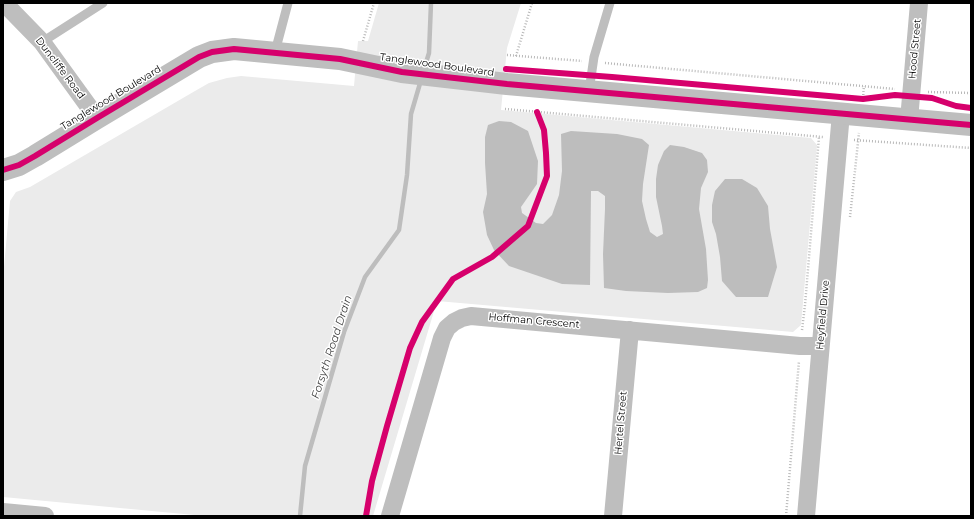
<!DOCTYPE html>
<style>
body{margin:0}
#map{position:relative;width:974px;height:519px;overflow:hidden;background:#fff;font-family:Montserrat,sans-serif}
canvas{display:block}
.frame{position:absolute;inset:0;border:4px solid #000;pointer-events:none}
</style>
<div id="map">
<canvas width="974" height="519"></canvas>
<div class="frame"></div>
</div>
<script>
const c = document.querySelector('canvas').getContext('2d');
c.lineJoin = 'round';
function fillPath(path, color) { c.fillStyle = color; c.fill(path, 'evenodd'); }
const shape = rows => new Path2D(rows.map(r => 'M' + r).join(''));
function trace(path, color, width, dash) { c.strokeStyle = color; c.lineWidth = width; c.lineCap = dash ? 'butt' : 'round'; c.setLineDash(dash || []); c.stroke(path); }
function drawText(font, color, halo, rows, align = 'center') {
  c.font = font + ' Montserrat,sans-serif'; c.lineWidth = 3; c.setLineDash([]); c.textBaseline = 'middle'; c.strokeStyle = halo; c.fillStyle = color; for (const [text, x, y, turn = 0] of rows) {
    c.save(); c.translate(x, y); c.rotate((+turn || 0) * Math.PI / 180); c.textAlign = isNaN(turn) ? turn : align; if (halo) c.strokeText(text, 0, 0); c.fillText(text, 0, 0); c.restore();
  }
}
const green = shape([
 [379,3,521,3,507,48,501,110,811,138,817,145,801,325,793,332,437,301,373,516,205,516,3,497,3,278,10,201,16,192,30,187,195,91,209,83,227,78,241,76,354,86,358,41,368,41]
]);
const water = shape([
 [499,121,511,122,528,131,538,161,537,184,528,197,521,207,522,213,536,223,543,224,552,215,559,195,562,171,561,134,571,131,617,134,642,139,649,145,643,184,642,201,646,219,650,232,657,237,663,234,662,226,656,197,656,179,658,165,664,151,670,145,684,147,702,153,707,160,708,172,701,188,699,209,706,249,708,280,707,288,698,292,668,293,626,291,604,288,603,254,605,209,605,196,598,191,591,191,590,285,562,284,509,266,494,250,487,235,483,212,487,194,485,163,485,137,488,125],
 [725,179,742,179,757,188,768,206,770,229,777,267,768,297,736,297,722,281,720,257,716,234,712,222,712,205,715,191]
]);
const stream = shape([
 [424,69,429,53,431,3],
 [300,516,305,466,344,332,365,277,399,230,407,175,411,114,421,80]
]);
const path = shape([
 [363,41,374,3],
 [507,55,582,61],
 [516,56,532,3],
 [605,63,895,89],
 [928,92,971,93],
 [863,98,864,86],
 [505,109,823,137],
 [854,140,971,148],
 [850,217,859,133],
 [802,330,805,305,819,137],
 [786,516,799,361]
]);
const service = shape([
 [42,42,103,3],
 [275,52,288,3],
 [589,91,594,57,610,3]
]);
const minor = shape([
 [4,3,42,42,97,118],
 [909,120,919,3],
 [3,512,45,516],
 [390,516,442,338,447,328,454,322,462,318,471,316,800,346,820,346],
 [613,516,630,330],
 [806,516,841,113]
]);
const tertiary = shape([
 [3,170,19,165,35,156,97,118,199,57,212,52,234,49,340,59,402,72,507,84,971,125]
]);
const cycleway = shape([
 [506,69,612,77,863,99,895,95,932,98,956,106,971,108],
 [3,170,19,165,35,156,97,118,199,57,212,52,234,49,340,59,402,72,507,84,971,125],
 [366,516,372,481,387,426,410,348,422,322,453,279,492,257,528,226,547,176,546,153,544,130,537,112]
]);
const streetNames = [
 ["Hood Street",915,49,-85],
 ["Tanglewood Boulevard",437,65,8],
 ["Duncliffe Road",60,68,53],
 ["Tanglewood Boulevard",111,98,-31],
 ["Heyfield Drive",823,315,-85],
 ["Hoffman Crescent",534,321,5],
 ["Hertel Street",621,423,-85]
];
const waterNames = [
 ["Forsyth Road Drain",332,347,-72]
];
fillPath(green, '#ebebeb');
fillPath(water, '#bdbdbd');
trace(stream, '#bdbdbd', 4.5);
trace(path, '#b9b9b9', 2.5, [1, 2]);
trace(service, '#bebebe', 9);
trace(minor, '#bebebe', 18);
trace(tertiary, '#bebebe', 22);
trace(cycleway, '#d6006c', 6);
drawText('10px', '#000', '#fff', streetNames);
drawText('italic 11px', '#424242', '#fff', waterNames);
</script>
